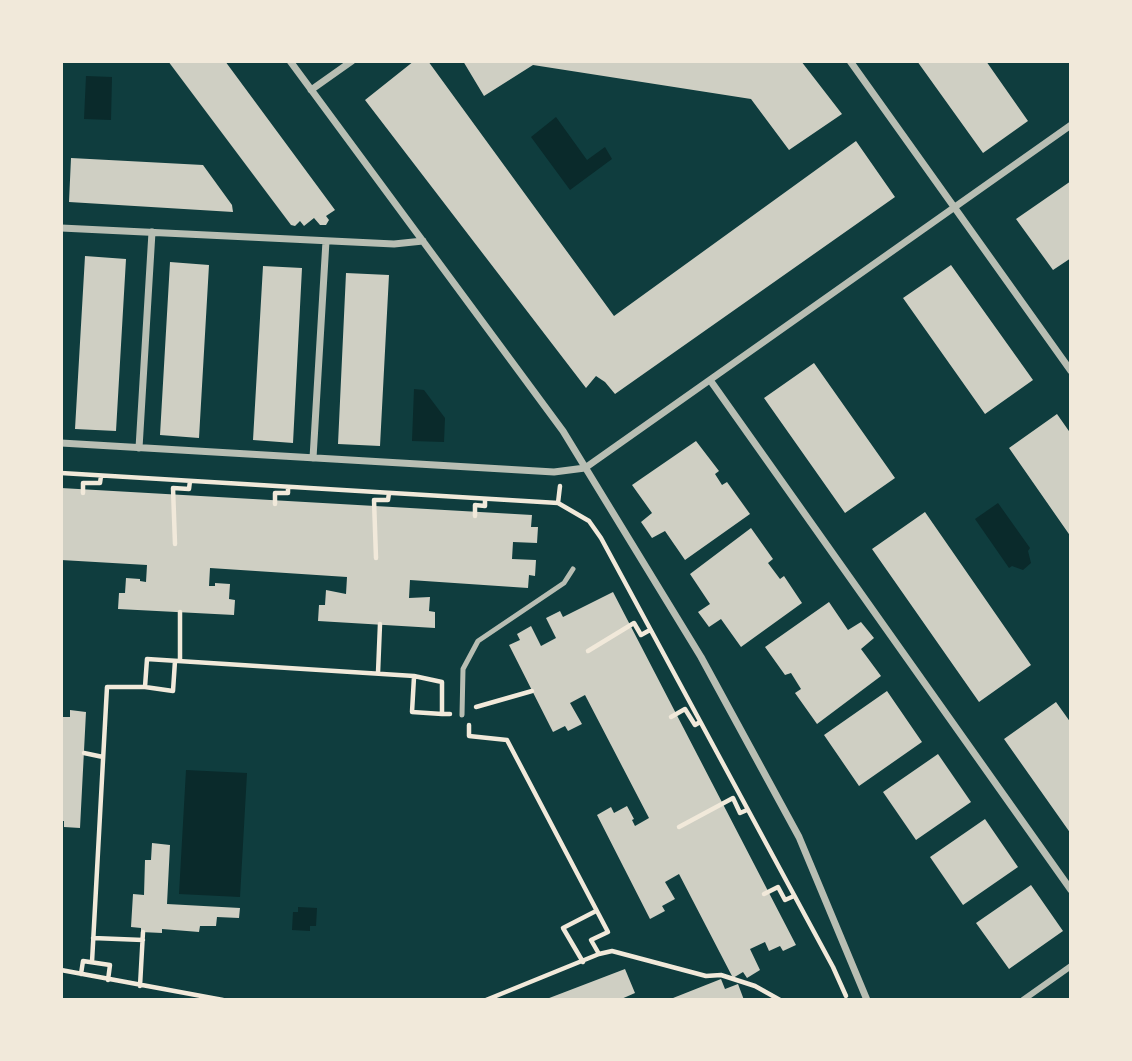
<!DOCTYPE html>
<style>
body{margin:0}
#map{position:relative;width:1132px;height:1061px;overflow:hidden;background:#0f3d3e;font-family:Quicksand,sans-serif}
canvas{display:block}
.frame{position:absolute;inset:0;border:63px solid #f1e9da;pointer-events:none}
</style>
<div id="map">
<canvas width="1132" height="1061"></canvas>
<div class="frame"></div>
</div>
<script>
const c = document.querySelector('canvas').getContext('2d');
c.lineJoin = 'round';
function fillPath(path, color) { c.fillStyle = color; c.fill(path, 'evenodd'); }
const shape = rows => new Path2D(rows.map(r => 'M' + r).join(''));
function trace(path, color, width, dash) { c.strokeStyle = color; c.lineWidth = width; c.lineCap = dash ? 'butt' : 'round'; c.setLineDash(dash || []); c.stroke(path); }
const water = shape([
 [86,76,112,77,111,120,84,119],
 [556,117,587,160,605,147,612,159,570,190,531,137],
 [414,389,424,390,445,418,444,442,412,441],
 [998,503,1030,548,1028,551,1031,563,1023,570,1012,566,1009,568,975,519],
 [186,770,247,773,240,897,179,894],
 [298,907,317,908,316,926,310,926,310,931,292,930,293,912,298,912]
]);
const building = shape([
 [168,61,225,61,335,210,326,216,329,220,326,225,320,225,314,218,304,226,300,221,295,226,291,225],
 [414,61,428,61,614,316,856,141,895,197,615,394,605,382,596,376,586,388,365,100],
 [463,61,801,61,842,114,789,150,751,99,533,65,484,96],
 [917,61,986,61,1028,121,983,153],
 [71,158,203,165,232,205,233,212,69,202],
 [1071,181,1071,258,1053,270,1016,219],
 [85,256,126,259,116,431,75,429],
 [170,262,209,265,199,438,160,435],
 [951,265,1033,380,985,414,903,298],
 [263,266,302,268,293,443,253,440],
 [346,273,389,275,380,446,338,444],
 [814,363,895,478,845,513,764,398],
 [1057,414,1071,434,1071,537,1009,448],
 [696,441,719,471,715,474,722,485,727,482,750,514,685,560,665,531,652,538,641,522,652,513,632,485],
 [61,488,532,515,531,527,538,527,537,543,513,542,512,559,536,560,535,576,529,575,528,588,410,580,409,598,430,597,429,611,435,612,435,628,318,621,319,605,325,605,326,590,346,594,347,577,210,568,209,586,215,586,215,583,230,584,229,599,235,600,234,615,118,609,119,593,125,593,126,578,140,579,140,581,146,582,147,565,61,560],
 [925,512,1031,665,979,702,872,549],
 [751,528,773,559,768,563,780,579,784,576,802,603,741,647,721,619,709,627,698,612,710,604,690,574],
 [613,592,796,945,783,951,780,946,769,951,765,942,750,949,760,970,747,978,743,972,733,978,679,874,665,882,675,899,662,906,665,911,650,919,597,815,611,807,614,813,627,806,634,819,632,820,635,826,649,818,585,695,570,703,582,724,568,731,565,726,553,732,509,645,520,640,517,634,531,626,541,646,556,638,546,618,560,611,563,617],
 [829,602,848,630,861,622,874,638,861,649,881,676,817,724,795,693,801,689,791,673,785,675,765,647],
 [887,691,922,742,859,786,824,735],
 [1056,702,1071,723,1071,834,1004,739],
 [70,710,86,712,80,828,64,827,64,821,61,821,61,717,70,717],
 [938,754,971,802,916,840,883,792],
 [985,819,1018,867,963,905,930,857],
 [152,843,170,845,167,904,240,908,239,918,217,917,216,926,200,926,199,932,162,929,162,933,141,932,141,928,131,927,133,894,144,895,145,860,151,860],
 [1031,885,1063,931,1009,969,976,923],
 [625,969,635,993,619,1000,544,1000],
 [721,979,725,989,738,984,744,1000,668,1000]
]);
const path = shape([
 [61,473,558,503,560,486],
 [83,493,83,483,100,483,101,476],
 [558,503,589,521,601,538,833,967,846,996],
 [275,504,275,493,288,493,288,487],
 [475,516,475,505,485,506,485,499],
 [175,544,173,488,189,489,190,481],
 [376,558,374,500,388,500,389,493],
 [588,651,634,623,641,635,650,630],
 [180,661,180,612],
 [378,673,380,624],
 [414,677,412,712,442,714],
 [145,687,173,691,175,661],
 [476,707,532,691],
 [671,717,685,709,695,725,700,722],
 [469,725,469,736,507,740,608,932,591,940,599,954,486,1000],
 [84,753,103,757],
 [679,827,733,798,740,813,747,810],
 [764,894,778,887,785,900,794,896],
 [93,938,143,940],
 [599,954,612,951,706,976,721,975,755,986,780,1000],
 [92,962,107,687,145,687,147,659,414,676,442,682,442,714,450,714],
 [583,962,563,928,596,911],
 [61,970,223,1000],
 [81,974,83,961,110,965,108,980],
 [140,986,143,932]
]);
const service = shape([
 [462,715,463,669,478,641,564,583,573,569]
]);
const pedestrian = shape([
 [1023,1000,1071,966]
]);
const minor = shape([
 [290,61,563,431,701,657,799,837,867,1000],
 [850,61,1071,371],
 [311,90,352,61],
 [61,228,394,244,423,241],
 [710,380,1071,890],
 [61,443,554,472,585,468,1071,125],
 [139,448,152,232],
 [313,458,326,241]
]);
fillPath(water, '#0a2a2b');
fillPath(building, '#cfcfc3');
trace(path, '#f1e9da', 4.5);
trace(service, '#b8beb3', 5);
trace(pedestrian, '#b8beb3', 6);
trace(minor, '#b8beb3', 7);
</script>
